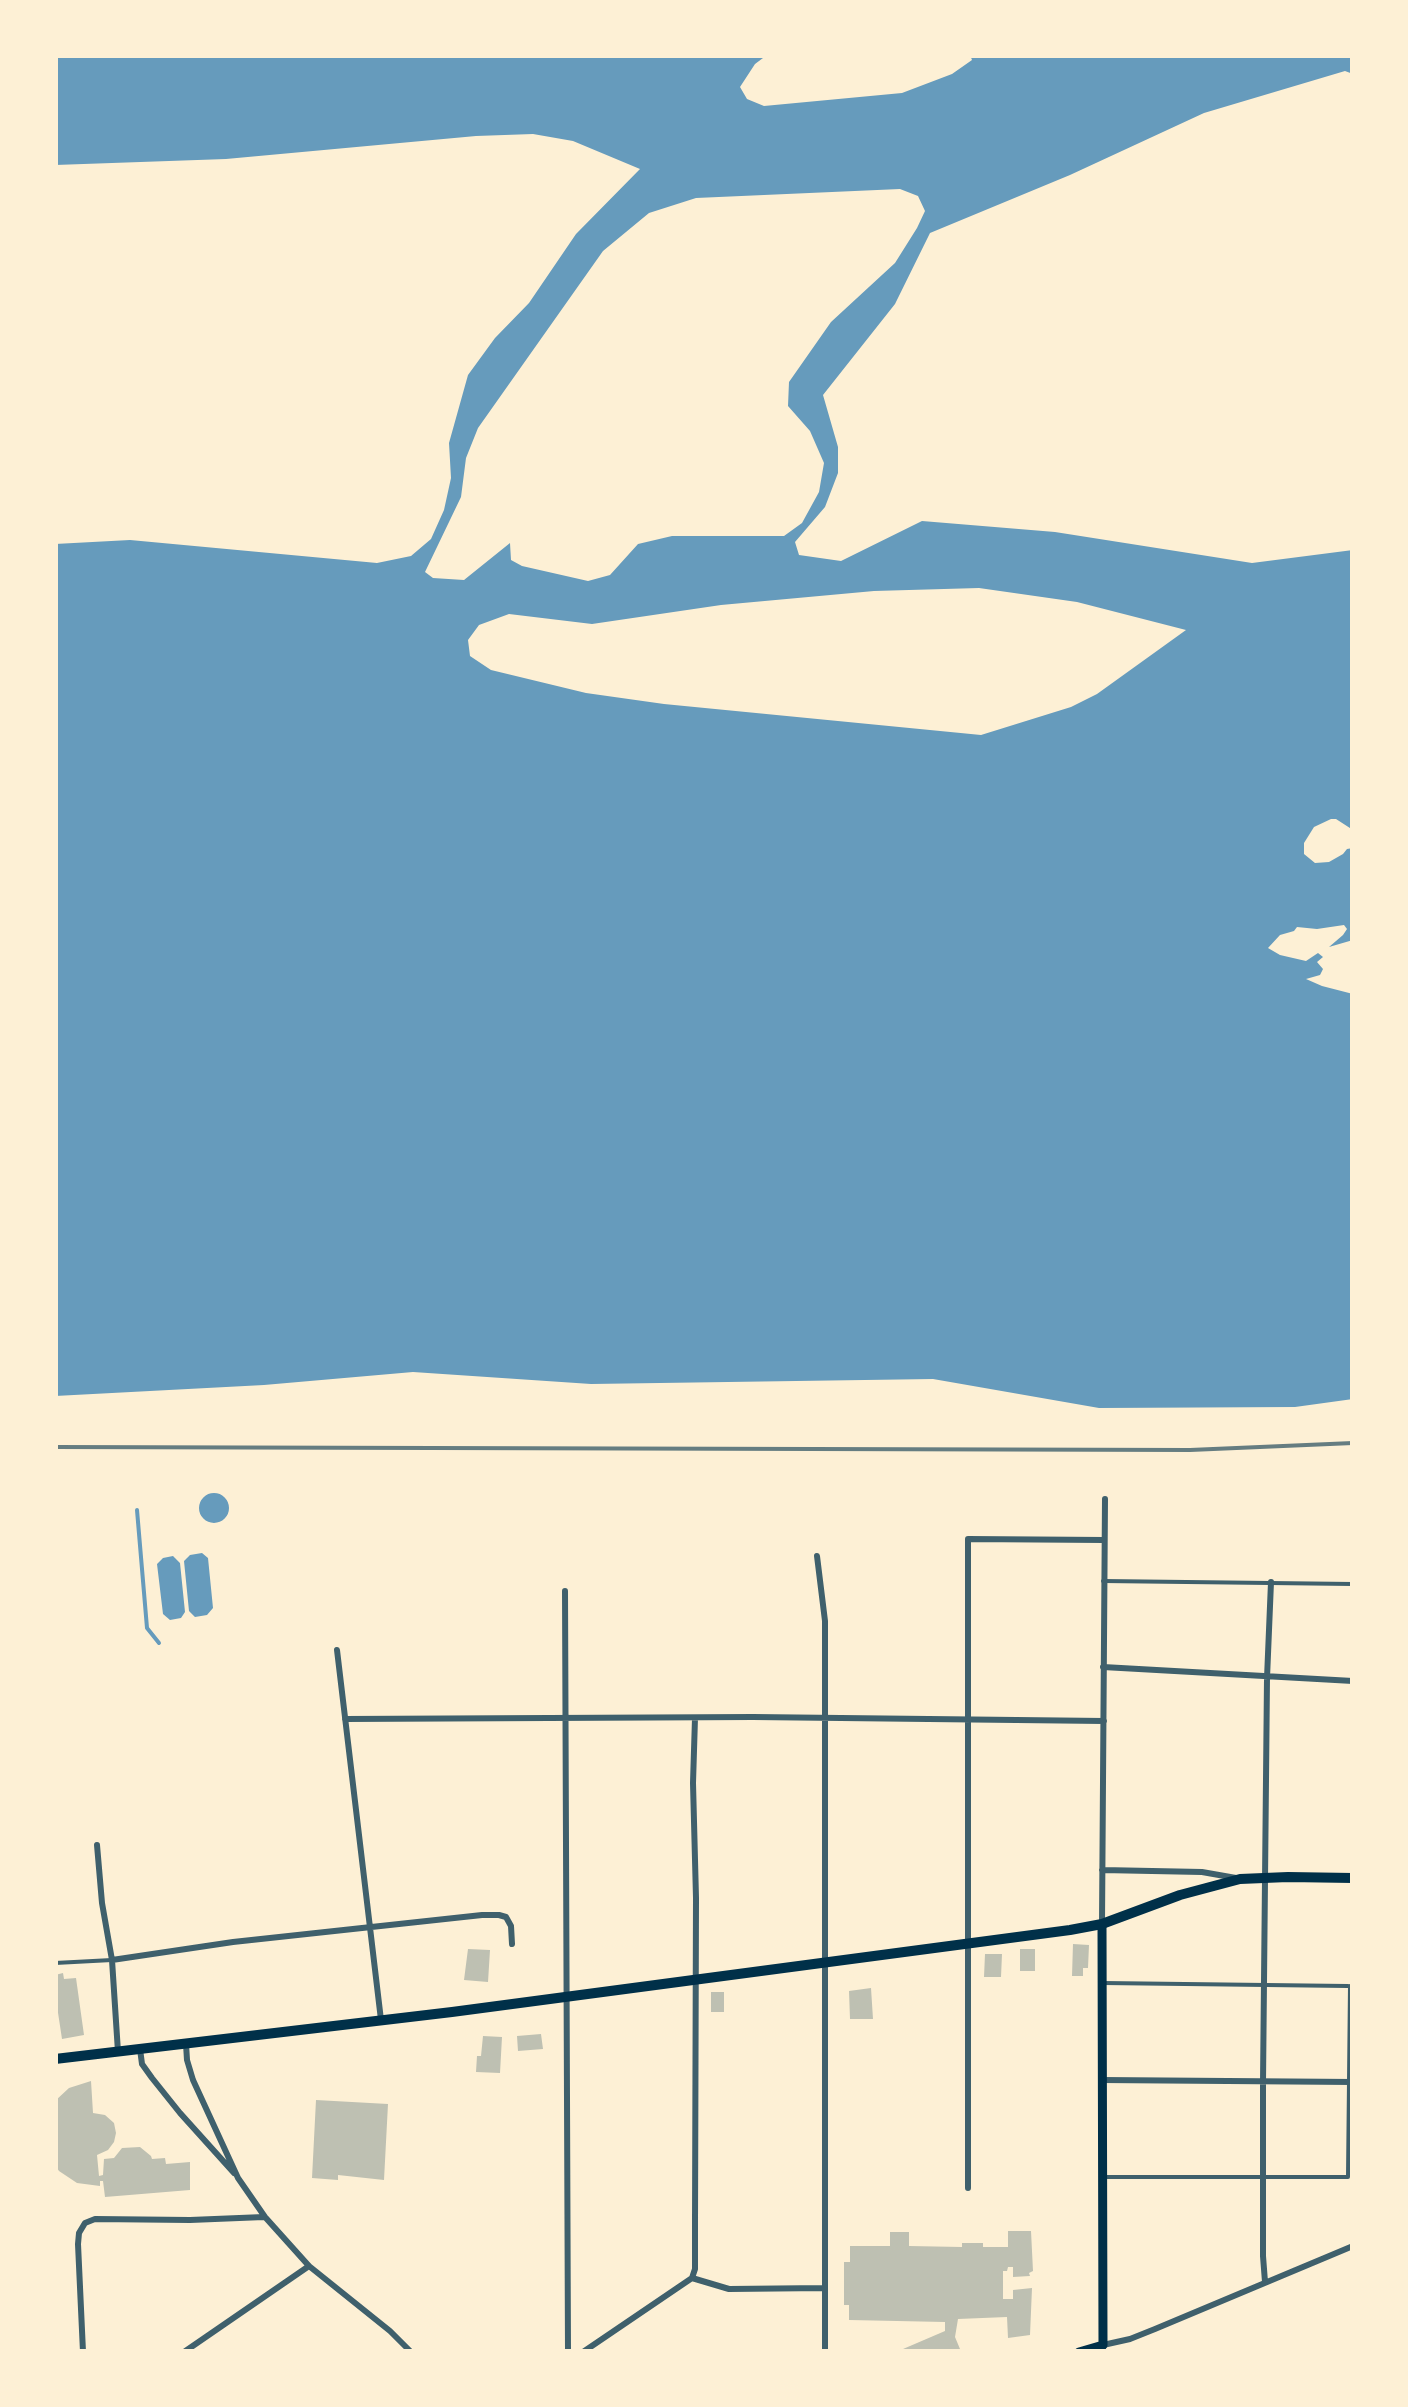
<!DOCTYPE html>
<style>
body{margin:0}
#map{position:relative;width:1408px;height:2407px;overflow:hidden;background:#fdf0d5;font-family:"Sofia Sans Condensed",sans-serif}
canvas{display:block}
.frame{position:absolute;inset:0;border:58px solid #fdf0d5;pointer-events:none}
</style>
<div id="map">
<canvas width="1408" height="2407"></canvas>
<div class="frame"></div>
</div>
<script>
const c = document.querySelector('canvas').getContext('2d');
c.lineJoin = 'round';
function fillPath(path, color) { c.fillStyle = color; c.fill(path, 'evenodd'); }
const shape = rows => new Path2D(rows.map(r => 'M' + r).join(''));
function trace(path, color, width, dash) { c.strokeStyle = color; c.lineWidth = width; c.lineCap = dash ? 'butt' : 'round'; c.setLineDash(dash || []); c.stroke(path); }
const water = shape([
 [55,55,767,55,755,64,740,87,747,99,764,106,902,93,952,74,972,60,970,55,1353,55,1353,74,1345,71,1204,113,1070,175,930,233,895,304,823,395,838,447,838,473,825,507,795,542,799,555,841,561,922,521,1055,532,1252,563,1353,550,1353,830,1336,819,1331,819,1314,827,1304,843,1304,854,1315,863,1329,862,1343,854,1347,849,1353,848,1353,940,1329,947,1343,935,1347,929,1344,925,1317,929,1297,927,1294,931,1280,935,1268,948,1280,955,1306,961,1318,953,1323,957,1317,962,1323,969,1320,975,1306,979,1322,986,1353,994,1353,1399,1295,1407,1099,1408,933,1379,591,1384,413,1372,264,1385,55,1396,55,544,130,540,377,563,411,556,431,539,444,510,451,478,449,443,468,375,495,338,529,303,576,234,640,169,573,141,533,134,476,136,226,159,55,165],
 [900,189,918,196,925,211,917,228,895,263,831,322,789,382,788,406,810,431,824,463,819,492,802,523,784,536,672,536,638,544,610,575,588,581,522,566,511,560,510,543,464,580,433,578,425,572,461,497,466,458,478,428,603,251,649,213,696,198],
 [979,588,1077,602,1186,630,1097,694,1071,707,981,735,664,704,586,693,491,670,470,656,468,640,479,625,509,614,592,624,721,605,874,591],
 '199 1508a15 15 0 1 1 30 0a15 15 0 1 1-30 0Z',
 [202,1553,208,1558,213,1608,207,1615,195,1617,189,1611,184,1561,190,1555],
 [173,1556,180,1563,185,1612,181,1618,170,1620,163,1614,157,1564,163,1558]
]);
const stream = shape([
 [137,1510,147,1628,159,1643]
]);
const building = shape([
 [1073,1944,1089,1945,1088,1968,1083,1968,1083,1976,1072,1976],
 [468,1949,490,1950,488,1982,464,1980],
 [1020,1949,1035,1949,1035,1971,1020,1971],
 [985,1954,1002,1954,1001,1977,984,1977],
 [63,1973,64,1979,76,1978,84,2035,62,2039,55,1993,55,1975],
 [871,1988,873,2019,850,2019,849,1991],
 [711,1992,724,1992,724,2012,711,2012],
 [541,2034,543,2049,518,2051,517,2036],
 [483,2036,502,2037,500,2073,476,2072,477,2056,481,2056],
 [91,2081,93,2113,105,2115,114,2123,116,2133,114,2142,108,2150,97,2155,99,2176,103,2175,104,2159,114,2158,122,2148,140,2147,151,2156,152,2159,165,2158,166,2164,190,2162,190,2190,105,2197,103,2181,100,2181,100,2186,77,2183,59,2171,55,2165,55,2101,69,2088],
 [316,2100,388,2104,384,2180,338,2175,338,2180,312,2178],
 [1008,2231,1031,2231,1033,2271,1029,2273,1030,2276,1013,2277,1013,2267,1008,2267,1007,2271,1003,2271,1003,2299,1013,2299,1013,2290,1032,2288,1030,2335,1008,2338,1007,2317,958,2319,955,2337,960,2349,955,2352,896,2352,945,2331,945,2322,849,2320,849,2305,844,2305,844,2262,850,2262,850,2246,890,2246,890,2232,909,2232,909,2246,962,2247,962,2243,983,2243,983,2247,1008,2247]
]);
const service = shape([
 [1103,1581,1353,1584],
 [55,1963,112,1960],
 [1103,1983,1348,1986],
 [1106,2177,1348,2177,1350,1986]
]);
const minor = shape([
 [817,1556,825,1621,825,2352],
 [565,1591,568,2352],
 [337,1650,381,2020],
 [1103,1667,1353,1681],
 [345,1719,753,1717,1104,1721],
 [97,1845,102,1903,112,1960,118,2052],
 [1102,1870,1202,1872,1236,1878],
 [1102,1922,1105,1499],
 [112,1960,233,1942,482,1915,499,1915,506,1917,511,1926,512,1944],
 [186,2044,187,2060,193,2080,238,2178,265,2217,309,2266,390,2331,411,2352],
 [140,2049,142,2064,152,2078,180,2113,234,2173],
 [1102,2080,1353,2082],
 [968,2188,968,1539,1104,1540],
 [692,2278,695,2269,695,2222,696,1898,693,1783,695,1718],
 [1265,2282,1263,2256,1263,2082,1267,1678,1271,1582],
 [83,2352,78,2244,79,2233,85,2223,95,2219,190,2220,264,2217],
 [184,2352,309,2266],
 [583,2352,692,2278,729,2289,825,2288],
 [1103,2352,1103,2345,1130,2339,1155,2329,1353,2246]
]);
const secondary = shape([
 [1079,2352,1103,2345,1102,1924]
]);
const primary = shape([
 [55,2059,452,2012,1070,1930,1102,1924,1180,1895,1240,1879,1288,1877,1353,1878]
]);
const rail = shape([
 [55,1447,1190,1450,1353,1443]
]);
fillPath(water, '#669bbc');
trace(stream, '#669bbc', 4);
fillPath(building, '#bec0b2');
trace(service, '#3f606c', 4);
trace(minor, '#3f606c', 6);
trace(secondary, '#003049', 9);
trace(primary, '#003049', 10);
trace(rail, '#657d81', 4);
</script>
